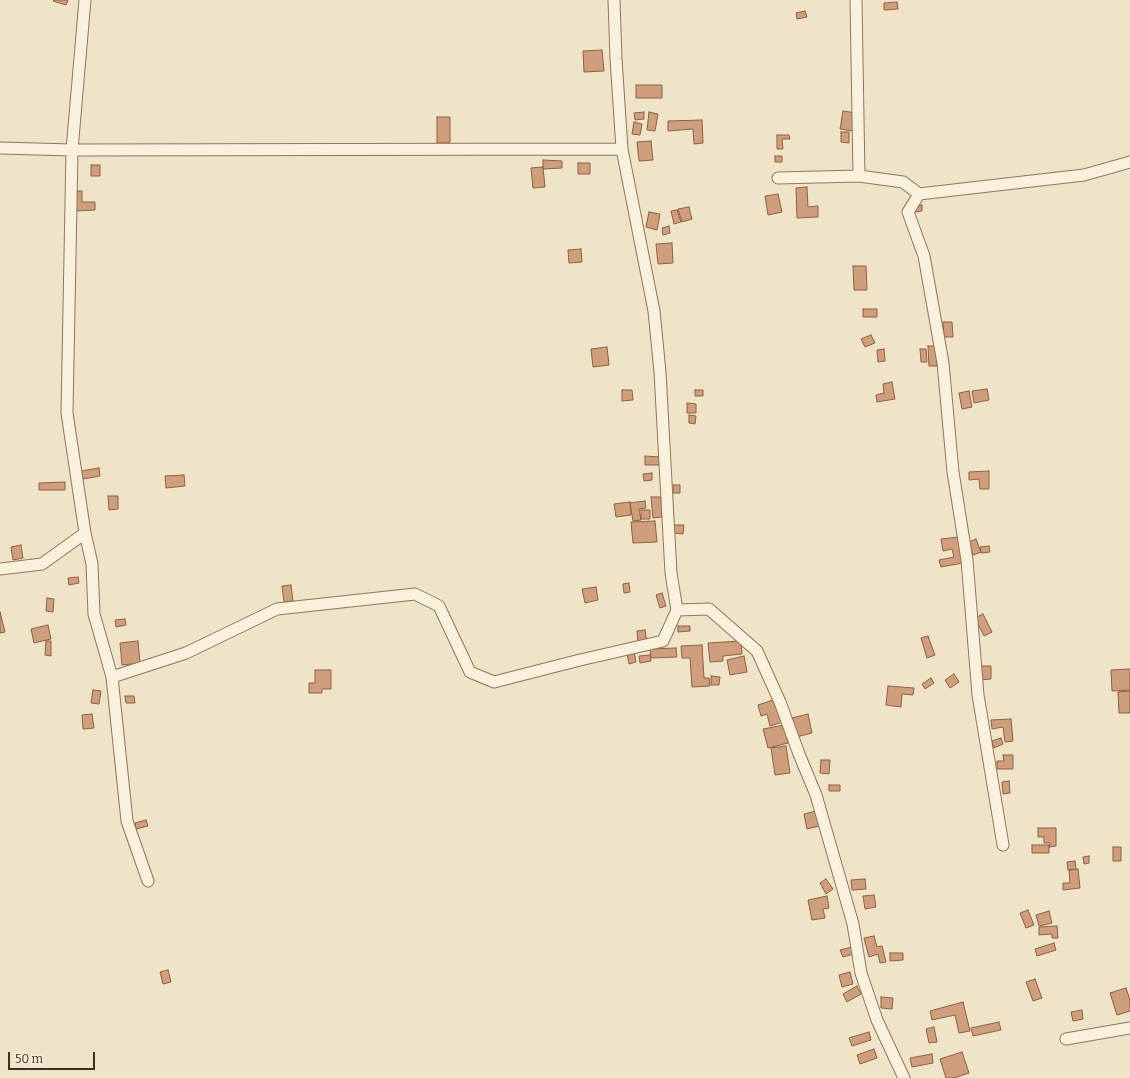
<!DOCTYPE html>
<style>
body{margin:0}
#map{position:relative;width:1130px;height:1078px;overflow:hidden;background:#f0e4c8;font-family:Bitter,serif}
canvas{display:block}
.scale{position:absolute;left:8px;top:1052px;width:87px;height:18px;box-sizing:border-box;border:2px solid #3d2e20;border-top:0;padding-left:5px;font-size:12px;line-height:14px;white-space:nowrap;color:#3d2e20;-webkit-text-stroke:3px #f7eed8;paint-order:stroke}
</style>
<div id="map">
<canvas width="1130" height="1078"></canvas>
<div class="scale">50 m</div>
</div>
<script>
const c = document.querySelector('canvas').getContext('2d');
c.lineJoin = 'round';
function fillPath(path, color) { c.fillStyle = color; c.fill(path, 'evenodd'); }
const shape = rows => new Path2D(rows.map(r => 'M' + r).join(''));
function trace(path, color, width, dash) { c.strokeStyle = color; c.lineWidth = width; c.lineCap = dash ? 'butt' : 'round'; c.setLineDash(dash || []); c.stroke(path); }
const building = shape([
 [54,0,68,0,66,5,53,1,54,0],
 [897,2,898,9,884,10,884,3,897,2],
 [805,11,807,17,797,19,796,13,805,11],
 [602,50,604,71,584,72,583,51,602,50],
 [636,85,662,85,662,98,636,98,636,85],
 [843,111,856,113,853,131,840,129,843,111],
 [644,112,644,119,635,120,634,113,644,112],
 [649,112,658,114,655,131,647,130,649,112],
 [437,117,450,117,450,143,437,143,437,117],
 [702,120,703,143,694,144,693,129,668,131,668,121,702,120],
 [634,122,642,124,640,135,632,134,634,122],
 [841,132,849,132,849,143,841,142,841,132],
 [777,135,789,135,790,139,782,139,783,149,777,149,777,135],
 [651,141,653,160,639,161,637,142,651,141],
 [775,156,782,156,782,162,775,162,775,156],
 [543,160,562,161,562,168,543,169,543,160],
 [578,163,590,163,590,174,578,174,578,163],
 [91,165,100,165,100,176,91,176,91,165],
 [543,167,545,187,533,188,531,168,543,167],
 [807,187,808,207,818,206,818,217,797,218,796,188,807,187],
 [74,191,82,191,82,202,95,202,95,210,74,211,74,191],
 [778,194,782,212,768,215,765,196,778,194],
 [922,205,922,211,915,212,915,206,922,205],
 [689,207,692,219,682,222,678,209,689,207],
 [677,210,681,222,674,224,671,211,677,210],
 [649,212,660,214,657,230,646,227,649,212],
 [669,226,670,233,663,235,662,228,669,226],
 [672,243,673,263,658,264,656,244,672,243],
 [581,249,582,262,569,263,568,250,581,249],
 [853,266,866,266,867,290,854,290,853,266],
 [863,309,877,309,877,317,863,317,863,309],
 [943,322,952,322,953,337,944,337,943,322],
 [871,335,875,343,865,347,861,339,871,335],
 [928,346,936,346,937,366,929,366,928,346],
 [607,347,609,365,593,367,591,349,607,347],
 [884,349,885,361,878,362,877,350,884,349],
 [920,349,926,349,927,362,921,362,920,349],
 [892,382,895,399,877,402,876,395,884,393,883,384,892,382],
 [987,389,989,400,974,403,972,391,987,389],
 [622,390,632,390,633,400,622,401,622,390],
 [695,390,703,390,703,396,695,396,695,390],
 [969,391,972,407,962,409,959,393,969,391],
 [687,403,696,404,696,413,687,413,687,403],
 [689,415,696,416,695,424,689,423,689,415],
 [645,456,660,457,661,465,645,465,645,456],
 [99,468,100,476,83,479,81,471,99,468],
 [989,471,989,489,980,489,979,479,969,480,969,472,989,471],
 [652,473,652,480,644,481,643,474,652,473],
 [184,475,185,486,166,488,165,476,184,475],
 [65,482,65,490,39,490,39,483,65,482],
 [673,485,680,485,680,493,673,493,673,485],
 [108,496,118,496,118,509,109,510,108,496],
 [651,497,661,497,662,517,653,518,651,497],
 [645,501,646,508,639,509,641,520,633,521,630,503,645,501],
 [630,502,631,515,616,517,614,504,630,502],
 [641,510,650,510,650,519,641,519,641,510],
 [655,521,657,542,633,543,631,522,655,521],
 [673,525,684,525,683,534,673,533,673,525],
 [959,537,963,563,941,567,939,560,954,557,952,549,943,551,941,539,959,537],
 [976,539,981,552,973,555,969,542,976,539],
 [21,545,23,558,13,560,11,547,21,545],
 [989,546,990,552,981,553,980,547,989,546],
 [78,577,79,583,69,585,68,578,78,577],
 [629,583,630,592,624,593,623,584,629,583],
 [291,585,293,601,284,602,282,586,291,585],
 [596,587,598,600,585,603,582,589,596,587],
 [662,593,666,606,660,608,656,595,662,593],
 [47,598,54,599,53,612,46,611,47,598],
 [0,612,5,632,0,633,0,612],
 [983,614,992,632,984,636,975,618,983,614],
 [125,619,126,625,116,627,115,620,125,619],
 [48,625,51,639,34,643,31,629,48,625],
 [678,626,690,626,690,631,678,632,678,626],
 [645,630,647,642,638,643,637,631,645,630],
 [928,636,935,655,927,658,921,638,928,636],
 [46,641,51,641,51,656,45,655,46,641],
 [138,641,140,663,122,665,120,643,138,641],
 [741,641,742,654,723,656,723,661,710,662,708,643,741,641],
 [702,645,704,678,709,678,710,686,692,687,690,658,682,658,681,646,702,645],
 [676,648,677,657,651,658,650,649,676,648],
 [634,651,636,662,629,664,627,653,634,651],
 [650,655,651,661,640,663,639,656,650,655],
 [744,656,747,672,730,675,727,660,744,656],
 [980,666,991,666,991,679,980,680,980,666],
 [1130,669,1130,690,1112,691,1111,670,1130,669],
 [315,670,331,670,331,689,322,689,322,693,309,693,309,683,315,683,315,670],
 [954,674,959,682,950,688,945,680,954,674],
 [711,676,720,677,719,685,711,685,711,676],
 [931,678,934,683,925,689,922,684,931,678],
 [888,686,914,688,913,695,902,694,901,707,886,705,888,686],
 [93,690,101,691,99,704,91,703,93,690],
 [1130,691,1130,713,1119,713,1118,692,1130,691],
 [125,696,134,696,135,703,126,703,125,696],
 [776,699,783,722,770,726,767,714,761,716,758,705,776,699],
 [92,714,94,728,83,729,82,715,92,714],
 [808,714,812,733,796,737,792,718,808,714],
 [1011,719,1013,741,1005,742,1003,727,992,729,991,720,1011,719],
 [784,725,788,743,768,748,763,729,784,725],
 [1001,738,1003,744,994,748,992,741,1001,738],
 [786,746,790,773,775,775,771,748,786,746],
 [1003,755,1013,755,1013,769,997,769,997,761,1004,761,1003,755],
 [821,760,830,760,829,774,820,773,821,760],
 [1009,781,1010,793,1003,794,1002,782,1009,781],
 [829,785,840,785,840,791,829,791,829,785],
 [816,811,820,826,807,829,804,814,816,811],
 [146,820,148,826,136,829,135,823,146,820],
 [1038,828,1056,828,1056,846,1049,847,1050,843,1044,843,1044,837,1038,837,1038,828],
 [1032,845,1049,845,1049,853,1032,853,1032,845],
 [1113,847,1121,847,1121,861,1113,861,1113,847],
 [1089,856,1089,863,1084,864,1083,857,1089,856],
 [1075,861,1076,869,1068,870,1067,862,1075,861],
 [1078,869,1080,888,1063,890,1063,883,1070,883,1069,870,1078,869],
 [826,879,833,889,826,894,820,883,826,879],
 [865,879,866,889,852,890,851,880,865,879],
 [874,895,876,907,865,909,863,896,874,895],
 [827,896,829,908,823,909,825,918,812,920,808,900,827,896],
 [1028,910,1034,925,1026,928,1020,913,1028,910],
 [1049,911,1052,923,1039,926,1036,915,1049,911],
 [1057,926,1058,938,1052,938,1052,934,1039,935,1039,927,1057,926],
 [874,936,877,947,882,946,886,962,880,963,878,954,869,957,864,938,874,936],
 [1054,943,1056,950,1037,956,1035,949,1054,943],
 [852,947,854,954,843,957,840,950,852,947],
 [890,953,903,953,903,960,890,961,890,953],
 [168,970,171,982,163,984,160,972,168,970],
 [850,972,853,984,842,987,839,975,850,972],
 [1035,979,1042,998,1033,1001,1026,982,1035,979],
 [857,986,861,994,847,1002,843,994,857,986],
 [1126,988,1130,1000,1130,1011,1117,1015,1110,993,1126,988],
 [881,997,893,998,892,1009,881,1008,881,997],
 [963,1002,970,1031,959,1033,955,1015,932,1020,930,1011,963,1002],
 [1082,1010,1083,1019,1073,1021,1071,1012,1082,1010],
 [999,1022,1001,1030,973,1036,971,1028,999,1022],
 [934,1027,937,1042,929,1043,926,1029,934,1027],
 [869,1032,871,1040,852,1046,849,1038,869,1032],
 [874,1049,877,1058,860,1064,857,1055,874,1049],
 [962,1052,969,1073,954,1078,946,1078,940,1059,962,1052],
 [932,1054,933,1063,912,1067,910,1058,932,1054]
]);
const minor = shape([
 [85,0,72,150,67,413,85,533,92,564,94,614,112,677],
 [614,0,616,59,622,149,654,311,660,372,671,573,677,610],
 [856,0,859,176],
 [0,148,72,150,622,149],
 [778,178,859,176,903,182,919,194,1084,175,1130,162],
 [919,194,908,212,924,256,943,363,953,472,967,560,978,695,1003,845],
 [0,569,42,564,85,533],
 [148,881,127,821,112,677,186,653,277,609,415,594,439,606,470,672,494,682,580,660,663,641,677,610,709,609,757,651,780,702,799,754,816,795,853,924,861,973,877,1020,904,1078],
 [1066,1039,1130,1028]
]);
fillPath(building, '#cf9f7d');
trace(building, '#8d5f41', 1);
trace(minor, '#8d765c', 13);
trace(minor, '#faf1dc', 11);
</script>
